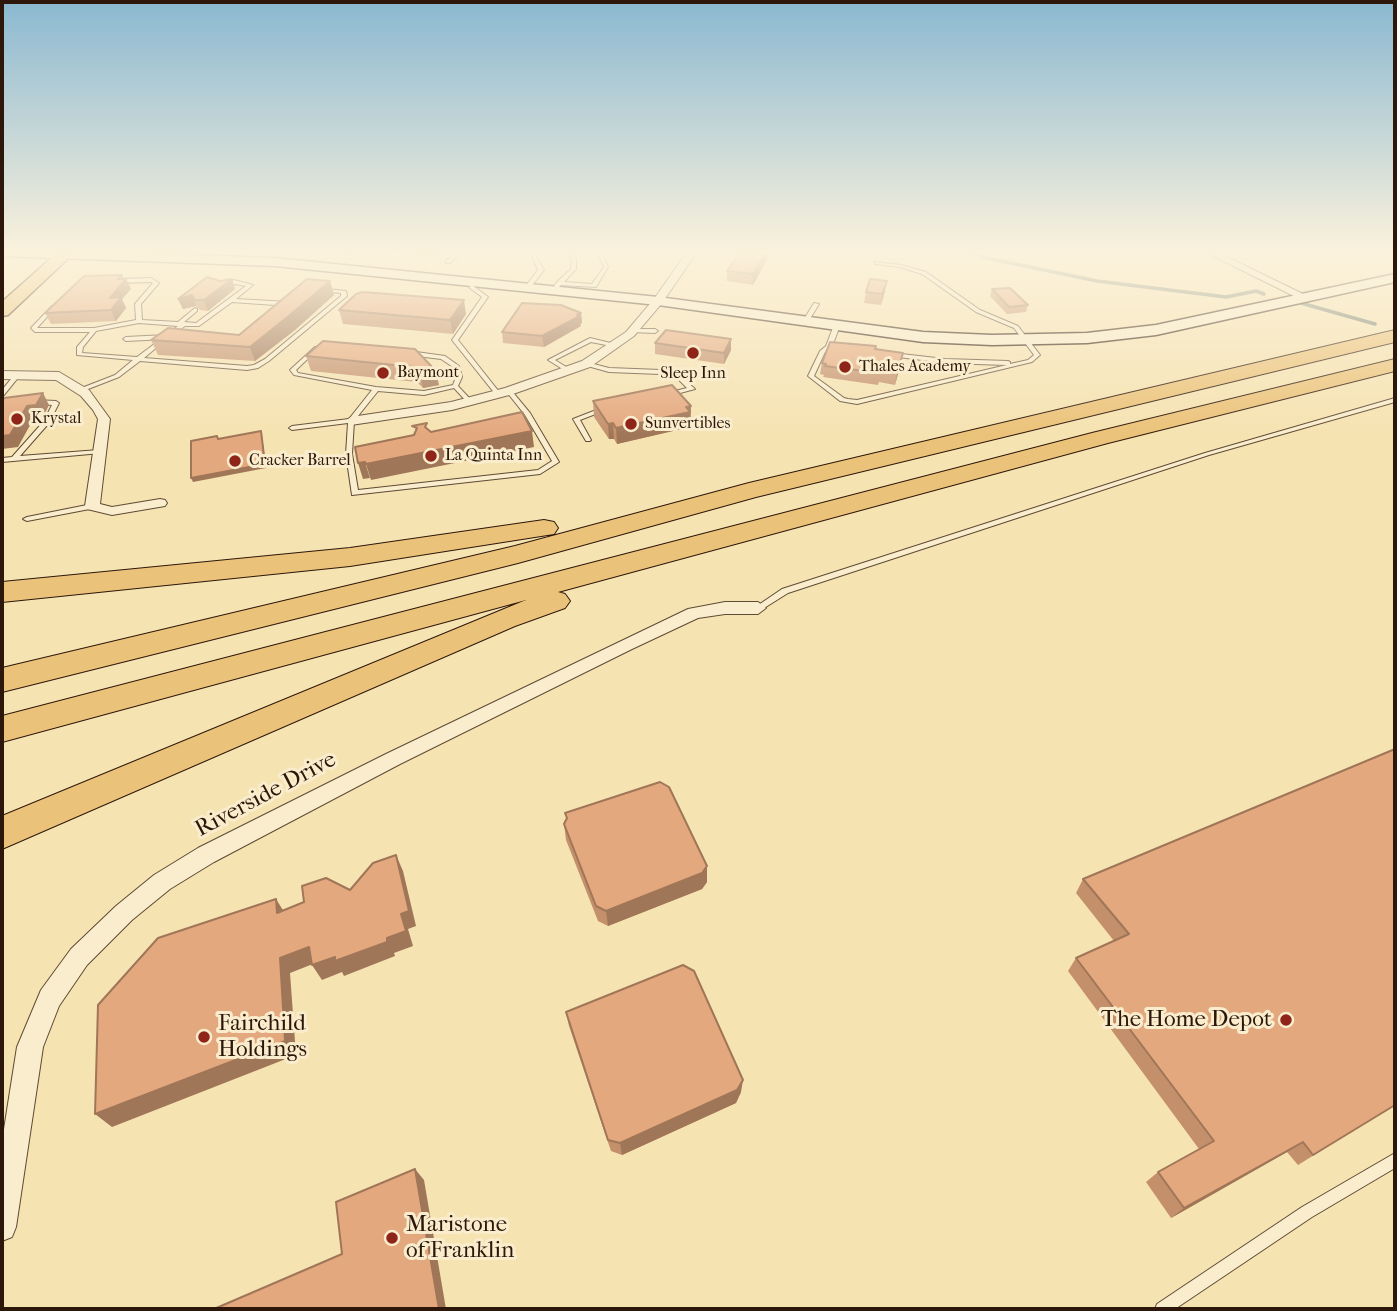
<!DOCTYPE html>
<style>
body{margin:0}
#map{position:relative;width:1397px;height:1311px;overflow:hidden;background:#f6e3b2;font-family:"IM FELL French Canon",serif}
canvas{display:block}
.frame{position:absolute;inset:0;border:4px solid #2d170a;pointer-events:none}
</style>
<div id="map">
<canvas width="1397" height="1311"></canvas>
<div class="frame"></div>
</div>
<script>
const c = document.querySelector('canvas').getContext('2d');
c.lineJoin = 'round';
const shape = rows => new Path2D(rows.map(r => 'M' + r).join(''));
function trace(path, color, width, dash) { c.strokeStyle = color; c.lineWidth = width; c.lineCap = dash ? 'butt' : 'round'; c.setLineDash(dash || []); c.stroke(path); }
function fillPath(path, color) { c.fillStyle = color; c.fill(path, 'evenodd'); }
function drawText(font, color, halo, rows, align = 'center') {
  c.font = font + ' "IM FELL French Canon",serif'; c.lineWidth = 6; c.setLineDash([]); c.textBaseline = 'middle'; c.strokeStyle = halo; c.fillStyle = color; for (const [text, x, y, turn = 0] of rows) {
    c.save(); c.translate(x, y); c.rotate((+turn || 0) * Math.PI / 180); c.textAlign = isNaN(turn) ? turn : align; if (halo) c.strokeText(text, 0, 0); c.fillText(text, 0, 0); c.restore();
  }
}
const stream = shape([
 [970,252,982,257,1097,281,1226,297,1256,291,1264,294],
 [1301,303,1375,324]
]);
const lane = shape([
 [348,252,352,252,348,255,346,254,348,252],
 [456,252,461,252,450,263,446,263,446,261,456,252],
 [530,252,534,252,544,270,530,288,528,289,525,287,538,270,530,252],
 [567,252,571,252,576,258,576,269,564,282,592,284,604,267,597,252,601,252,608,267,596,287,561,285,559,287,555,287,554,286,557,282,571,269,572,258,567,252],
 [875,262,901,265,926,272,980,310,1018,326,1040,355,1032,362,857,404,840,401,808,376,820,351,826,346,834,325,837,323,840,325,832,347,825,352,814,376,844,398,848,399,857,400,1007,365,945,363,891,356,890,355,893,353,945,359,1008,361,1010,362,1010,364,1028,360,1034,355,1014,328,976,312,922,274,900,267,875,264,875,262],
 [151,278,159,283,141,304,142,320,178,322,195,308,197,309,197,311,184,322,196,323,246,286,235,284,224,289,219,288,234,280,253,285,236,299,289,302,292,304,289,306,232,302,199,326,185,326,167,339,126,341,123,339,126,337,166,335,178,326,139,323,96,331,83,347,82,353,137,357,161,339,163,340,163,342,144,358,247,366,254,365,265,359,341,296,341,293,320,291,318,290,318,288,346,291,347,296,269,361,258,368,247,370,140,361,119,377,83,391,79,391,79,389,115,375,133,360,77,355,77,347,90,332,35,332,31,328,52,306,55,308,37,328,94,328,136,320,135,304,153,283,150,282,117,283,114,281,117,279,151,278],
 [472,285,488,297,458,340,500,393,501,394,498,396,496,395,452,340,482,297,470,288,469,287,472,285],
 [814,303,819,304,808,322,804,322,803,321,814,303],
 [632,329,655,329,658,331,655,333,630,332,630,330,632,329],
 [590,338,619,345,616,347,591,342,555,360,571,370,571,372,569,373,548,360,590,338],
 [315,347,318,349,296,370,298,373,376,387,424,391,453,385,456,377,453,367,441,359,409,355,406,353,409,351,445,356,459,366,462,377,458,386,472,401,467,402,454,388,424,395,378,391,354,421,352,454,358,490,538,470,552,461,525,415,506,391,509,389,511,390,530,413,559,462,540,474,352,495,346,454,348,423,292,430,289,428,292,426,349,419,372,390,294,375,290,370,291,369,315,347],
 [586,362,609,368,661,370,683,378,695,389,669,396,666,394,667,393,687,388,679,380,660,374,609,372,584,365,583,364,586,362],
 [16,373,21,374,4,395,2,396,2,390,16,373],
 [1395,398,1395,402,1209,455,788,593,761,610,755,610,754,608,782,589,1205,453,1395,398],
 [35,400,56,401,59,403,49,423,20,456,99,450,101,451,101,453,2,462,2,458,12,457,44,421,52,405,33,403,33,401,35,400],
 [604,407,607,409,606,410,580,420,591,440,590,441,586,441,573,419,604,407],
 [92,504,95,504,95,508,27,521,23,519,27,517,92,504],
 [1395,1153,1395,1168,1312,1217,1175,1309,1155,1309,1157,1304,1302,1207,1395,1153]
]);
const street = shape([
 [687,252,697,252,662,303,634,336,590,367,513,394,452,410,351,425,345,421,351,417,451,402,505,388,582,361,626,332,654,299,687,252],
 [1205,252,1217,252,1309,297,1300,299,1205,252],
 [2,371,59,372,89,390,110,419,100,504,112,507,160,499,165,500,167,503,165,506,112,515,87,509,85,506,98,419,93,410,81,396,56,380,2,379,2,371],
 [725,602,758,602,766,608,758,614,725,614,698,618,632,649,400,764,214,862,170,889,132,920,87,965,59,1006,43,1047,16,1227,12,1237,2,1241,2,1142,17,1047,41,990,71,949,116,906,154,875,198,848,386,754,688,609,725,602]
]);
const secondary = shape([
 [2,252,106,252,275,258,658,297,923,332,992,335,1087,333,1156,325,1395,274,1395,282,1156,335,1087,343,992,345,923,342,658,305,275,266,2,256,2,252]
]);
const primary = shape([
 [58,252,75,252,8,315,2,316,2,302,58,252]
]);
const highway = shape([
 [1395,330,1395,342,756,497,518,563,2,692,2,668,515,546,749,483,1395,330],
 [1395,359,1395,371,1108,443,558,592,565,594,570,601,565,608,515,626,2,849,2,816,526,600,2,742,2,716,1092,433,1395,359],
 [544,520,554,522,558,528,554,534,350,566,2,602,2,582,350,548,544,520]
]);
const wall = shape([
 [390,252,442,252,438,256],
 [740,252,769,252,769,256,753,285,727,281,727,271],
 [123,279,126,279,131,289,122,299,126,308,116,321,51,324,45,313],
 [330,281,334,295,295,330,255,361,158,355,151,340,239,335],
 [235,289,208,311,200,310,196,306,183,309,178,299],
 [992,289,1028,305,1026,312,1007,314,990,296],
 [885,291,881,305,864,303,866,292],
 [339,310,466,314,453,334,343,324],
 [581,313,582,323,580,324,581,326,544,347,503,343,502,332],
 [323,341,435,370,439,385,423,388,417,382,311,371,306,356],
 [655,343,731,350,724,364,655,354],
 [875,349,903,353,895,385,879,382,878,385,823,377,824,375,820,374,822,363],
 [593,401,691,406,690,427,617,444,614,439,609,439,594,417],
 [565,813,707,866,707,882,702,889,608,926,598,921,566,840,564,824,567,819],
 [1083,879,1395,1105,1298,1165,1287,1152,1171,1218,1146,1182,1158,1172,1199,1149,1068,971,1076,958,1114,941,1076,893],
 [566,1012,741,1092,736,1103,622,1155,611,1151,569,1026]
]);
const shadedWall = shape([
 [766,252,769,252,769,256,753,285,753,274],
 [122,275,124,281,126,279,131,289,122,299,126,308,116,321,111,310,110,298,118,279],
 [232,279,235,289,208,311,204,300],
 [330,281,334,295,295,330,255,361,250,347],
 [887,281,885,291,881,305,882,294],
 [192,295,196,306,183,309,178,299],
 [464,300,466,314,453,334,450,320],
 [581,313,582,323,580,324,581,326,544,347,542,336],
 [731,339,731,350,724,364,724,353],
 [903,353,901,364,895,385,897,373],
 [435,370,439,385,423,388,420,373],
 [43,393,49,405,43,417,34,418,18,447,2,449,2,436,27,406],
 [691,406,690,427,617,444,616,428],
 [613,423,614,439,609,439,608,424],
 [261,431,262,435,266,468,193,482,191,478],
 [532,431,534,447,371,480,366,464],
 [365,462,370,478,363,479,358,463],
 [396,855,403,871,416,926,408,929,413,946,394,953,395,956,344,976,342,972,322,980,312,965,387,938,401,914],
 [707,866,707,882,702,889,608,926,606,911],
 [276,899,286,915,277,913],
 [309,947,318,962,290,973,296,1055,112,1127,95,1114,280,958],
 [743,1080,741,1092,736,1103,622,1155,620,1143],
 [1303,1142,1287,1152,1171,1218,1184,1208],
 [415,1169,424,1180,446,1309,439,1309]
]);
const building = shape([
 [740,252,766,252,753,274,727,271,740,252],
 [122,275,118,279,126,279,110,298,121,297,111,310,45,313,84,276,122,275],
 [207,277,220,281,232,279,204,300,195,300,192,295,178,299,207,277],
 [307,279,330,281,290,315,250,347,151,340,168,328,239,335,307,279],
 [870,279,887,281,882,294,866,292,870,279],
 [1010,288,1028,305,1009,307,992,289,1010,288],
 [363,292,464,300,450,320,339,310,356,294,363,292],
 [522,303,561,305,581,313,577,315,580,316,542,336,502,332,522,303],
 [666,330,731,339,724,353,655,343,666,330],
 [323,341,415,349,435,370,420,373,413,367,306,356,323,341],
 [830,342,876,346,875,349,903,353,897,373,881,371,880,373,825,366,826,364,822,363,830,342],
 [672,385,691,406,686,407,690,412,616,428,613,423,608,424,593,401,672,385],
 [43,393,36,405,27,406,10,435,2,436,2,401,4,398,43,393],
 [522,412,532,431,366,464,365,462,358,463,355,447,414,435,417,428,412,426,427,423,425,427,431,432,522,412],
 [261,431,265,464,191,478,191,441,217,436,218,439,261,431],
 [1395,749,1395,1105,1313,1155,1303,1142,1184,1208,1158,1172,1214,1141,1076,958,1129,934,1083,879,1395,749],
 [660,782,669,787,707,866,702,873,606,911,596,906,564,824,567,818,565,813,660,782],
 [396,855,409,911,401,914,406,931,387,938,387,942,335,961,335,957,312,965,309,947,280,958,285,1041,95,1114,98,1005,158,938,276,899,277,913,304,902,302,886,326,878,350,890,373,863,396,855],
 [683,965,694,971,743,1080,737,1090,620,1143,608,1140,566,1012,683,965],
 [415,1169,439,1309,214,1309,342,1254,336,1202,415,1169]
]);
const markers = [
 [693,353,7,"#8f2418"],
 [845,367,7,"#8f2418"],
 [383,373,7,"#8f2418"],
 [17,419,7,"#8f2418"],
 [631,424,7,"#8f2418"],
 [431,456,7,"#8f2418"],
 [235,461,7,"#8f2418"],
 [1286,1020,7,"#8f2418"],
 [204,1037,7,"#8f2418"],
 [392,1238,7,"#8f2418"]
];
const farPoinames = [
 ["Thales Academy",859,367],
 ["Baymont",397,373],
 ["Sleep Inn",693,374,"center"],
 ["Krystal",31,419],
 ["Sunvertibles",645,424],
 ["La Quinta Inn",445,456],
 ["Cracker Barrel",249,461]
];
const nearStreetnames = [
 ["Riverside Drive",266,795,-28]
];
const nearPoinames = [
 ["The Home Depot",1272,1020,"right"],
 ["Fairchild",218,1024],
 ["Holdings",218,1050],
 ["Maristone",406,1225],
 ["of Franklin",406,1251]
];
trace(stream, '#707b6c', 3.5);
trace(lane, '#5f4a34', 2);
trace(street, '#5f4a34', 2);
trace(secondary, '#2d170a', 3);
trace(primary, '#2d170a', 3);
trace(highway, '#2d170a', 2);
fillPath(lane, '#f9edcd');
fillPath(street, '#f9edcd');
fillPath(secondary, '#f9edcd');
fillPath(primary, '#ebc279');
fillPath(highway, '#ebc279');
fillPath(wall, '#c4906c');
fillPath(shadedWall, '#a07658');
fillPath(building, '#e4a87e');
trace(building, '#a07658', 2);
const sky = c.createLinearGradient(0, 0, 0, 435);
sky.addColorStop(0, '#8ab8d1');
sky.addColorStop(0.58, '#fbf2dc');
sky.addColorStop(1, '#fbf2dc00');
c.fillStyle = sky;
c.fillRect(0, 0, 1397, 435);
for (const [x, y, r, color] of markers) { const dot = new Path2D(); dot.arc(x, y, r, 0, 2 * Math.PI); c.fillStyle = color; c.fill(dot); trace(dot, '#f9edcd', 2.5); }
drawText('16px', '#2d170a', '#f9edcd', farPoinames, 'left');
drawText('23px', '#2d170a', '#f9edcd', nearStreetnames);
drawText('23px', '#2d170a', '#f9edcd', nearPoinames, 'left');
</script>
